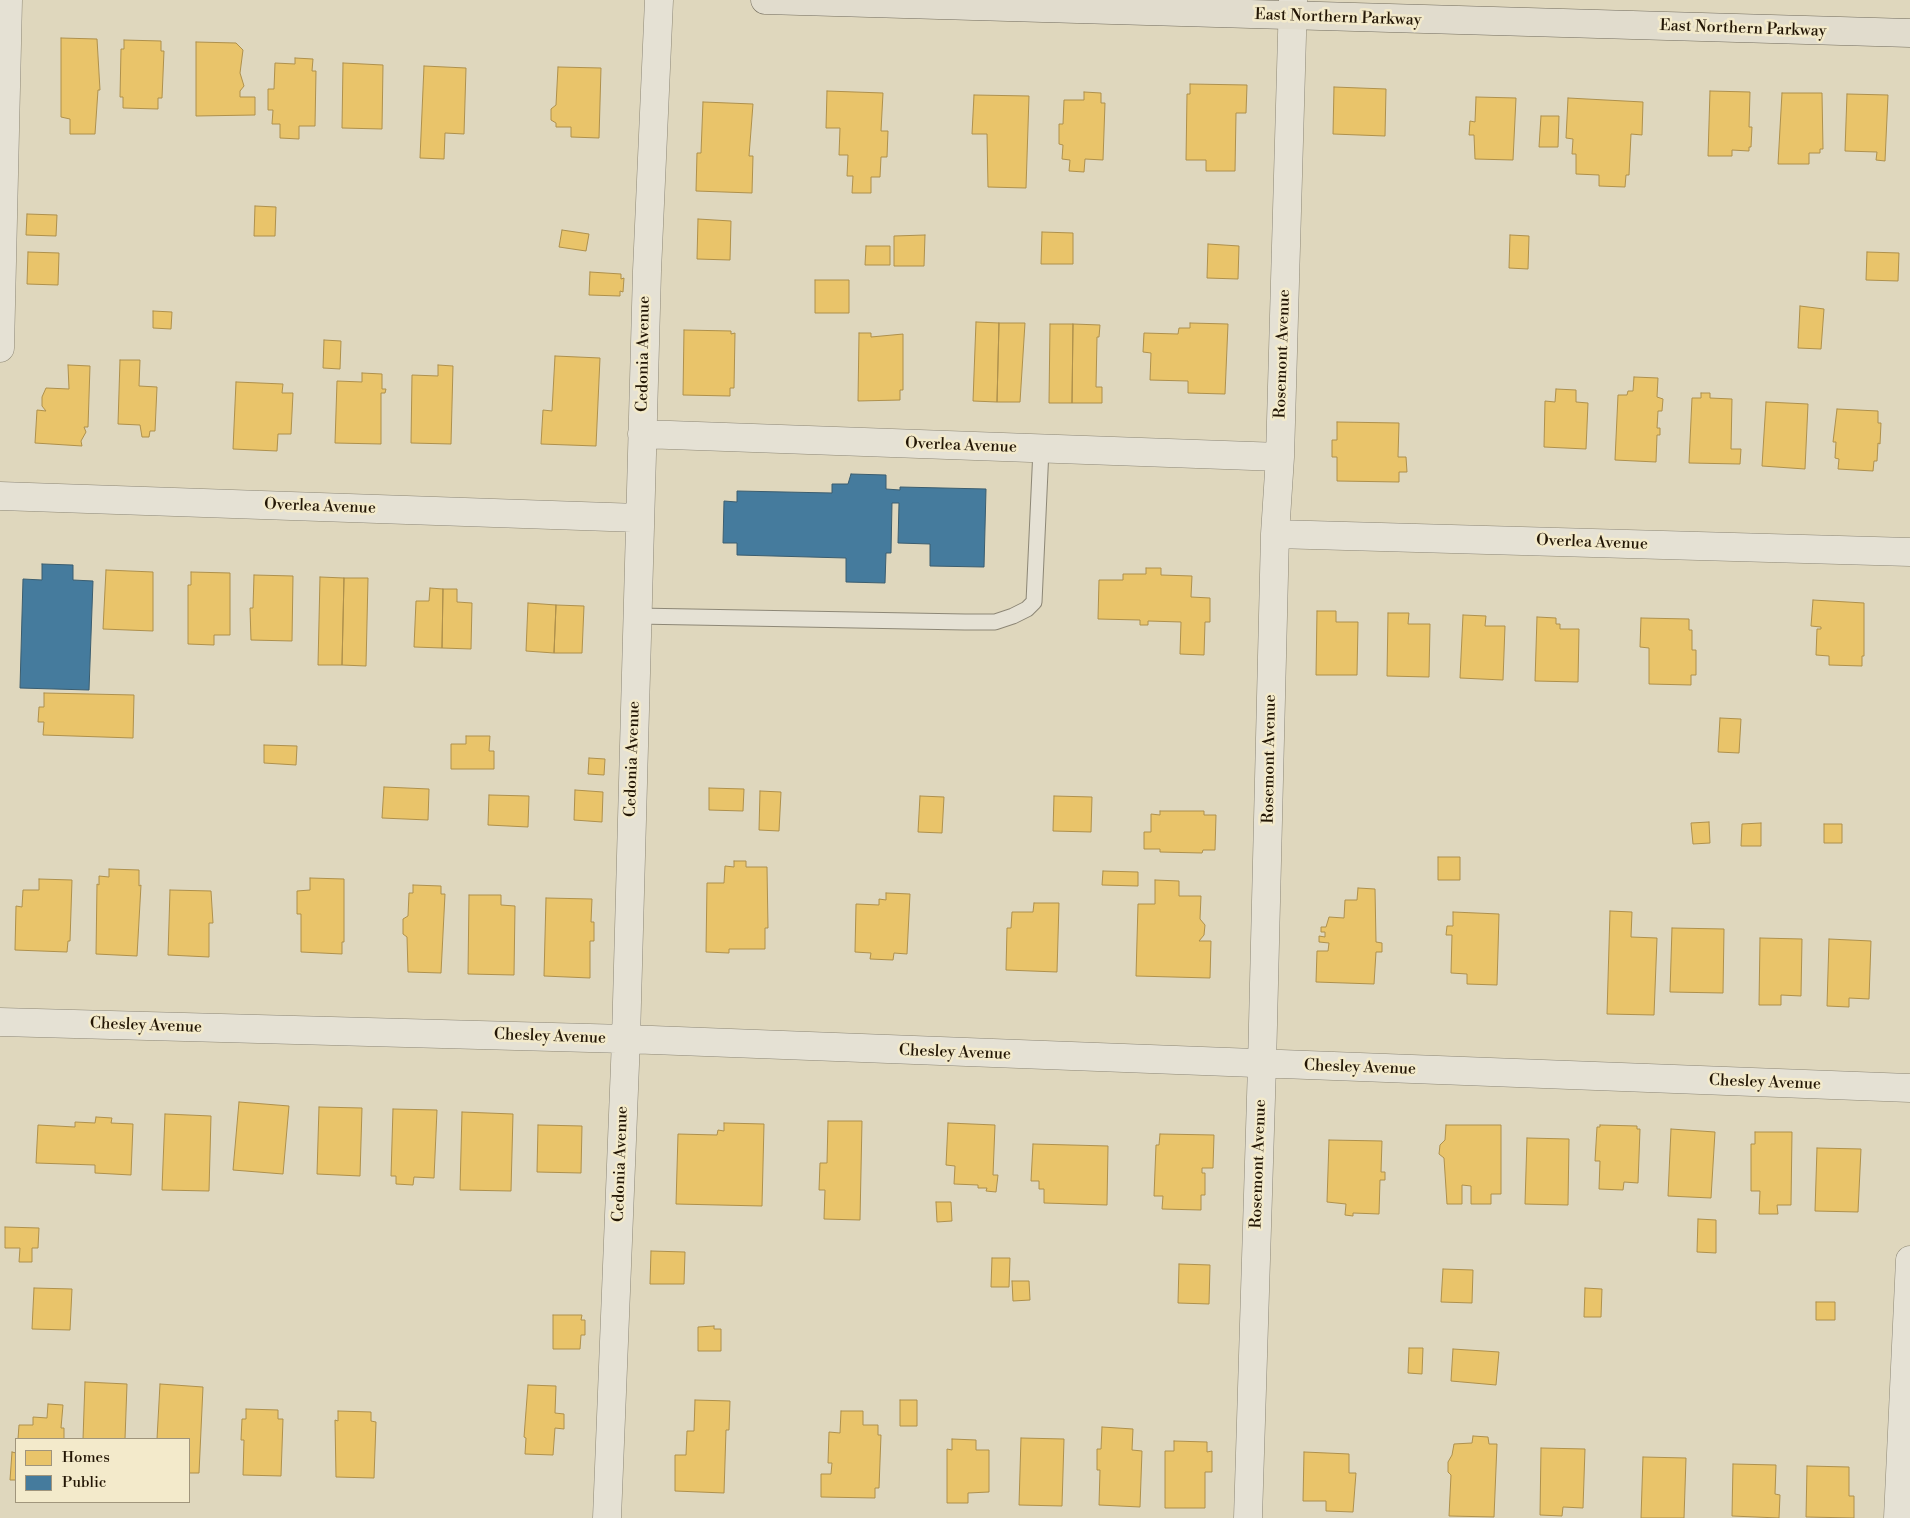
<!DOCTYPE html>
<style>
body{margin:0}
#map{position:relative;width:1910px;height:1518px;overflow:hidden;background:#dfd7bd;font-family:"Libre Bodoni",serif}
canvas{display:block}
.legend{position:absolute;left:15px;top:1438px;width:175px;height:65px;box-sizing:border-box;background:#f3eacb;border:1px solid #a0957c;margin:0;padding:6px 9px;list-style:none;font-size:15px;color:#231605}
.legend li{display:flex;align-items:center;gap:10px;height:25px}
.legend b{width:25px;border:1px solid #a0957c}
</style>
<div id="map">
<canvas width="1910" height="1518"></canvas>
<ul class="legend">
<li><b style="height:14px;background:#e9c46a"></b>Homes</li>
<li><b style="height:14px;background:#457b9d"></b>Public</li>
</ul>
</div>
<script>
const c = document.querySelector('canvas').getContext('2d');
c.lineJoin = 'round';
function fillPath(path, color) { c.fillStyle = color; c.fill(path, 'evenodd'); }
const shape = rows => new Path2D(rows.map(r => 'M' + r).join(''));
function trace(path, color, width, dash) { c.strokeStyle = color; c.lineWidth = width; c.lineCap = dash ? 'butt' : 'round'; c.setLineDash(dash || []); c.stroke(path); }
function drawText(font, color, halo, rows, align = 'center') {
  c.font = font + ' "Libre Bodoni",serif'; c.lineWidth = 5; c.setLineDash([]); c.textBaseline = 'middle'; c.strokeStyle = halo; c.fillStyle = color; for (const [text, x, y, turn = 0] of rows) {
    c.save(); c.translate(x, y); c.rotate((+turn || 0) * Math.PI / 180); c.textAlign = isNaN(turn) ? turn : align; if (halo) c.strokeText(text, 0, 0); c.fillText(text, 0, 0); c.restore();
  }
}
const homes = shape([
 [61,38,97,39,100,90,98,90,95,134,70,134,70,119,61,117,61,38],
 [124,40,161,41,161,51,164,51,162,98,158,98,158,109,123,108,123,97,120,97,121,49,124,49,124,40],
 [196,42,236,43,243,50,240,73,244,86,240,91,240,97,255,97,255,115,196,116,196,42],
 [295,58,313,59,312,71,316,71,315,126,299,126,299,139,280,138,280,124,272,124,273,110,268,110,268,89,274,89,275,63,295,64,295,58],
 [343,63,383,65,382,129,342,128,343,63],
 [424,66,466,68,464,134,445,133,444,159,420,158,424,66],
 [558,67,601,68,599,138,571,137,571,127,556,127,556,123,551,120,551,109,556,105,558,67],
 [1190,84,1247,85,1246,113,1236,113,1235,171,1206,171,1206,160,1186,160,1187,94,1190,94,1190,84],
 [1334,87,1386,89,1385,136,1333,134,1334,87],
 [827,91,883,93,881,131,888,131,887,157,881,157,880,177,871,177,871,193,852,193,853,176,847,176,848,155,839,155,840,128,826,128,827,91],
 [1710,91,1750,92,1749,127,1752,127,1751,147,1749,147,1749,151,1732,150,1732,156,1708,156,1710,91],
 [1084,92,1101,93,1101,103,1105,103,1103,160,1085,159,1084,172,1069,171,1070,160,1062,159,1063,145,1059,144,1059,124,1063,124,1064,100,1084,100,1084,92],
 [1782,93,1822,93,1823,149,1820,149,1820,153,1809,153,1809,164,1778,164,1782,93],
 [1847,94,1888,95,1885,161,1876,160,1877,152,1845,151,1847,94],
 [974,95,1029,96,1026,188,988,187,987,134,972,134,974,95],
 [1476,97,1516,98,1513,160,1475,159,1474,135,1469,135,1470,121,1475,122,1476,97],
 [1568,98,1643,102,1642,135,1631,134,1629,175,1626,175,1625,187,1599,186,1599,175,1576,174,1576,154,1572,154,1573,139,1566,138,1568,98],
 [703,102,753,104,749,156,753,156,752,193,696,191,697,153,701,153,703,102],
 [1541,116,1559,116,1558,147,1539,147,1541,116],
 [255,206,276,207,275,236,254,236,255,206],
 [27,214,57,215,56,236,26,235,27,214],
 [698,219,731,221,730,260,697,259,698,219],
 [562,230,589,234,586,251,559,247,562,230],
 [1042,232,1073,233,1073,264,1041,264,1042,232],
 [925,235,924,266,894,266,894,236,925,235],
 [1510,235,1529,236,1528,269,1509,268,1510,235],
 [1208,244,1239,246,1238,279,1207,278,1208,244],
 [866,246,890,246,890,265,865,265,866,246],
 [28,252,59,253,58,285,27,284,28,252],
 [1867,252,1899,253,1898,281,1866,280,1867,252],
 [590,272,621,274,621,279,624,278,623,292,620,291,620,296,589,295,590,272],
 [815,280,849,280,849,313,815,313,815,280],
 [1800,306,1824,309,1821,349,1798,348,1800,306],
 [153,311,172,312,171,329,153,328,153,311],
 [976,322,999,323,997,402,973,401,976,322],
 [999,323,1025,323,1020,402,997,402,999,323],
 [1190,323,1228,324,1225,394,1188,393,1188,381,1150,380,1151,353,1143,352,1144,333,1178,334,1179,328,1190,328,1190,323],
 [1050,324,1073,324,1072,403,1049,403,1050,324],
 [1073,324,1100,325,1099,337,1097,337,1096,387,1102,387,1102,403,1072,403,1073,324],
 [684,330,731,331,731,334,735,333,734,388,730,388,730,396,683,395,684,330],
 [859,333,871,333,871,337,903,334,903,390,900,390,900,400,858,401,859,333],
 [324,340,341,341,340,369,323,368,324,340],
 [555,356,600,358,596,446,541,444,543,410,552,411,555,356],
 [120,360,140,360,139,386,157,387,155,431,150,431,149,437,142,437,140,425,118,424,120,360],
 [68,365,90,366,88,427,84,427,86,432,81,441,82,446,35,443,37,410,46,411,42,406,42,397,46,388,69,389,68,365],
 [438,365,453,366,451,444,411,443,412,375,438,376,438,365],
 [362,373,382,374,382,389,386,389,385,393,381,393,381,444,335,443,337,381,362,382,362,373],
 [1634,377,1658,378,1657,397,1663,399,1662,411,1658,411,1657,428,1660,428,1660,435,1657,435,1656,462,1615,460,1618,395,1627,395,1628,391,1633,391,1634,377],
 [236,382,283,384,282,393,293,393,291,434,278,434,277,451,233,449,236,382],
 [1556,389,1576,390,1576,402,1588,403,1586,449,1544,447,1545,401,1555,402,1556,389],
 [1701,393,1710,393,1710,398,1732,399,1731,449,1741,449,1740,464,1689,463,1692,398,1701,398,1701,393],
 [1766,402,1808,404,1805,469,1762,466,1766,402],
 [1837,409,1878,411,1878,423,1881,423,1880,444,1878,443,1877,461,1874,461,1873,471,1838,469,1839,459,1835,458,1836,442,1833,442,1837,409],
 [1337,422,1399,423,1398,457,1406,457,1407,472,1399,472,1399,482,1337,481,1337,457,1332,457,1332,440,1337,440,1337,422],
 [1146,568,1161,568,1161,575,1192,576,1191,597,1210,598,1210,622,1205,622,1204,655,1180,654,1181,622,1148,621,1148,625,1140,625,1140,620,1098,619,1099,580,1123,580,1123,574,1146,574,1146,568],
 [106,570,153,572,153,631,103,629,106,570],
 [191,572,230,573,230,635,214,635,214,645,188,644,188,585,191,585,191,572],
 [254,575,293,576,292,641,251,640,250,608,253,608,254,575],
 [320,577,344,578,342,665,318,665,320,577],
 [344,578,368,578,366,666,342,665,344,578],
 [430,588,443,589,442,648,414,647,416,601,429,601,430,588],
 [443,589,457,589,457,602,472,603,471,649,442,648,443,589],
 [1813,600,1864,603,1864,656,1862,656,1862,666,1829,665,1829,656,1816,655,1817,629,1821,629,1821,627,1811,626,1813,600],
 [528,603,556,605,554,653,526,651,528,603],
 [556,605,584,606,582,653,554,653,556,605],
 [1317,611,1336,611,1336,622,1358,622,1357,675,1316,675,1317,611],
 [1388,613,1409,613,1408,624,1430,624,1429,677,1387,676,1388,613],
 [1463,615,1486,616,1485,626,1505,626,1503,680,1460,678,1463,615],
 [1537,617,1556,618,1556,624,1560,624,1560,629,1579,629,1578,682,1535,681,1537,617],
 [1641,618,1689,619,1689,630,1692,630,1692,650,1696,650,1696,675,1691,675,1691,685,1649,684,1649,648,1640,647,1641,618],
 [44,693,134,695,133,738,43,735,44,722,38,722,39,707,44,707,44,693],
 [1720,718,1741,719,1739,753,1718,752,1720,718],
 [466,736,490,736,489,751,494,751,494,769,451,769,451,744,466,744,466,736],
 [264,745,297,746,296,765,264,763,264,745],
 [589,758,605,759,604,775,588,774,589,758],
 [384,787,429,789,428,820,382,818,384,787],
 [709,788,744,789,743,811,709,810,709,788],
 [575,790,603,792,602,822,574,820,575,790],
 [760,791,781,792,779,831,759,830,760,791],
 [489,795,529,796,528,827,488,825,489,795],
 [920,796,944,797,942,833,918,832,920,796],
 [1054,796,1092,797,1091,832,1053,831,1054,796],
 [1160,811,1204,811,1204,815,1216,815,1215,850,1203,850,1202,853,1160,852,1160,849,1144,849,1144,832,1151,832,1151,814,1160,815,1160,811],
 [1709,822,1710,843,1693,844,1691,823,1709,822],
 [1761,823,1761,846,1741,846,1742,824,1761,823],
 [1824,824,1842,824,1842,843,1824,843,1824,824],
 [1438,857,1460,857,1460,880,1438,880,1438,857],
 [734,861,746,861,746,867,767,867,768,928,765,928,765,949,729,949,729,953,706,952,707,883,724,883,725,866,734,867,734,861],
 [109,869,139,870,139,886,141,885,137,956,96,954,97,884,99,885,99,876,109,877,109,869],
 [1103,871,1138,872,1138,886,1102,885,1103,871],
 [310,878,344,879,344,942,342,942,342,954,301,952,301,914,297,914,297,891,310,890,310,878],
 [39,879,72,880,70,941,68,941,67,952,15,950,16,906,22,907,23,890,39,890,39,879],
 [1155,880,1179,881,1179,896,1201,896,1200,919,1205,925,1204,935,1199,941,1211,941,1210,978,1136,976,1138,904,1155,904,1155,880],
 [413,885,441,886,441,894,445,894,441,973,408,972,407,937,403,934,403,919,408,916,409,893,413,893,413,885],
 [1358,888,1375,889,1376,942,1382,943,1382,952,1376,952,1374,984,1316,982,1317,951,1328,951,1329,943,1319,942,1319,936,1325,937,1325,932,1321,932,1321,927,1326,927,1329,917,1344,918,1345,900,1357,900,1358,888],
 [170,890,211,891,213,923,209,923,209,957,168,955,170,890],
 [886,893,910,894,907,954,894,953,893,960,870,959,871,953,855,952,856,904,879,905,879,899,886,900,886,893],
 [469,895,501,895,501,905,515,906,514,975,468,974,469,895],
 [546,898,592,899,591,922,594,922,594,941,590,941,590,978,544,976,546,898],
 [1034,903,1059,903,1057,972,1006,970,1007,928,1011,928,1012,912,1033,912,1034,903],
 [1610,911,1632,912,1631,937,1657,938,1654,1015,1607,1014,1610,911],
 [1453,912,1499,914,1497,985,1467,984,1467,974,1451,973,1452,935,1446,935,1447,926,1453,926,1453,912],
 [1672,928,1724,929,1723,993,1670,992,1672,928],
 [1760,938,1802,939,1801,996,1781,995,1781,1005,1759,1005,1760,938],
 [1829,939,1871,941,1869,999,1849,998,1849,1007,1827,1006,1829,939],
 [239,1102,289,1106,283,1174,233,1170,239,1102],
 [319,1107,362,1108,360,1176,317,1174,319,1107],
 [393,1109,437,1110,434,1178,414,1177,413,1185,396,1184,396,1176,391,1176,393,1109],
 [462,1112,513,1114,511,1191,460,1190,462,1112],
 [165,1114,211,1116,209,1191,162,1190,165,1114],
 [96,1117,112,1118,111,1123,133,1124,131,1175,95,1173,95,1165,36,1163,38,1125,75,1127,75,1122,95,1123,96,1117],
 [828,1121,862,1121,860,1220,824,1219,825,1190,819,1190,820,1163,827,1163,828,1121],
 [724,1123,764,1124,762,1206,676,1204,678,1134,717,1135,718,1130,724,1131,724,1123],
 [948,1123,995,1125,993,1175,998,1175,996,1192,986,1191,987,1188,978,1188,978,1185,954,1184,955,1166,946,1165,948,1123],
 [538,1125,582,1126,581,1173,537,1172,538,1125],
 [1446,1125,1501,1125,1501,1194,1491,1194,1491,1204,1471,1204,1471,1186,1462,1185,1462,1204,1447,1204,1444,1158,1439,1154,1440,1145,1445,1140,1446,1125],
 [1600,1125,1637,1126,1637,1129,1640,1129,1638,1183,1624,1182,1623,1190,1599,1189,1600,1161,1595,1161,1597,1127,1600,1127,1600,1125],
 [1671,1129,1715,1132,1711,1198,1668,1196,1671,1129],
 [1755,1132,1792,1132,1791,1205,1777,1205,1778,1214,1759,1214,1760,1191,1751,1191,1751,1144,1755,1144,1755,1132],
 [1160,1134,1214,1135,1213,1168,1202,1168,1202,1173,1205,1173,1205,1195,1201,1195,1201,1210,1162,1209,1163,1196,1154,1196,1156,1145,1159,1145,1160,1134],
 [1527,1138,1569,1139,1568,1205,1525,1204,1527,1138],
 [1329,1140,1382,1141,1381,1172,1385,1172,1385,1180,1380,1180,1379,1214,1353,1213,1353,1216,1345,1215,1346,1204,1327,1202,1329,1140],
 [1033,1144,1108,1146,1107,1205,1044,1203,1044,1189,1039,1189,1039,1181,1031,1181,1033,1144],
 [1817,1148,1861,1149,1858,1212,1815,1211,1817,1148],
 [936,1202,951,1202,952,1221,937,1222,936,1202],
 [1698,1219,1716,1220,1716,1253,1697,1252,1698,1219],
 [5,1227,39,1228,38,1248,32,1248,32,1262,19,1262,20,1248,5,1248,5,1227],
 [651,1251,685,1252,684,1284,650,1284,651,1251],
 [992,1258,1010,1258,1009,1287,991,1287,992,1258],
 [1179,1264,1210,1265,1209,1304,1178,1303,1179,1264],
 [1443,1269,1473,1270,1472,1303,1441,1302,1443,1269],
 [1012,1281,1029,1281,1030,1300,1013,1301,1012,1281],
 [34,1288,72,1289,70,1330,32,1329,34,1288],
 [1585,1288,1602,1289,1601,1317,1584,1317,1585,1288],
 [1816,1302,1835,1302,1835,1320,1816,1320,1816,1302],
 [553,1315,582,1315,581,1320,585,1320,585,1335,581,1335,580,1349,553,1349,553,1315],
 [714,1326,714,1329,721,1329,721,1351,698,1351,698,1327,714,1326],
 [1409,1348,1423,1348,1422,1374,1408,1373,1409,1348],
 [1453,1349,1499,1352,1496,1385,1451,1381,1453,1349],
 [85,1382,127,1384,125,1439,83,1439,85,1382],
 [160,1384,203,1387,199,1473,189,1473,189,1439,157,1439,160,1384],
 [528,1385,556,1386,555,1413,564,1414,564,1429,555,1428,553,1455,525,1454,526,1438,524,1437,528,1385],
 [695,1400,730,1401,729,1430,726,1430,724,1493,675,1491,675,1455,686,1455,687,1431,694,1431,695,1400],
 [900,1400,917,1400,917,1426,900,1426,900,1400],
 [48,1404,63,1405,61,1428,64,1428,64,1439,18,1439,19,1425,33,1425,33,1417,47,1418,48,1404],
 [246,1409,278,1410,278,1419,283,1419,281,1476,243,1475,244,1440,241,1440,242,1419,246,1419,246,1409],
 [338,1411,371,1412,371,1421,376,1422,374,1478,336,1477,335,1420,338,1421,338,1411],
 [841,1411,863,1411,863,1425,878,1425,878,1435,881,1435,879,1488,875,1488,875,1498,821,1497,821,1474,831,1474,832,1463,828,1463,829,1432,840,1433,841,1411],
 [1102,1427,1133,1429,1132,1450,1142,1451,1140,1507,1099,1505,1100,1470,1097,1470,1097,1449,1101,1449,1102,1427],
 [1473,1436,1488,1437,1489,1444,1497,1444,1494,1517,1449,1516,1451,1475,1448,1472,1448,1462,1452,1455,1454,1444,1472,1443,1473,1436],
 [1021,1438,1064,1439,1062,1506,1019,1505,1021,1438],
 [952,1439,976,1440,976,1450,989,1450,989,1492,968,1493,968,1503,947,1503,947,1449,952,1450,952,1439],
 [1174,1441,1207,1442,1207,1452,1212,1451,1212,1472,1205,1472,1205,1508,1165,1508,1165,1451,1174,1451,1174,1441],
 [1541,1448,1585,1449,1583,1508,1563,1507,1562,1516,1540,1515,1541,1448],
 [12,1452,16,1453,16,1480,10,1480,12,1452],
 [1304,1452,1349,1454,1349,1473,1356,1473,1353,1512,1326,1511,1326,1501,1303,1501,1304,1452],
 [1643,1457,1686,1458,1684,1518,1641,1518,1643,1457],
 [1733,1464,1776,1465,1775,1494,1780,1495,1779,1518,1732,1516,1733,1464],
 [1807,1466,1849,1467,1849,1496,1854,1496,1854,1518,1806,1517,1807,1466]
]);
const public = shape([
 [851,474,886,475,886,489,900,490,900,487,986,489,984,567,930,566,930,544,898,543,899,503,892,503,891,553,886,553,885,583,846,582,846,558,737,555,737,543,723,543,724,501,737,502,737,491,832,493,832,484,848,484,851,474],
 [42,564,73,565,73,580,93,581,89,690,20,688,23,579,42,580,42,564]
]);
const service = shape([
 [637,616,965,622,995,622,1013,616,1027,609,1034,602,1041,449]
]);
const minor = shape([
 [0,348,8,0],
 [642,434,1280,457],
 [0,496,639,518],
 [1275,534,1910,552],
 [0,1022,626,1039,1910,1088],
 [607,1518,626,1039,647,271,659,0],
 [1248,1518,1262,1065,1275,534,1280,457,1293,0],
 [1898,1518,1910,1260]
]);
const primary = shape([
 [765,0,1910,33]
]);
const streetNames = [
 ["East Northern Parkway",1338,18,2],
 ["East Northern Parkway",1743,29,2],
 ["Cedonia Avenue",644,354,-89],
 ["Rosemont Avenue",1283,354,-88],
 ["Overlea Avenue",961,446,2],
 ["Overlea Avenue",320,507,2],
 ["Overlea Avenue",1592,543,2],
 ["Cedonia Avenue",633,759,-88],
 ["Rosemont Avenue",1270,759,-89],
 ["Chesley Avenue",146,1026,2],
 ["Chesley Avenue",550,1037,2],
 ["Chesley Avenue",955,1053,2],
 ["Chesley Avenue",1360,1068,2],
 ["Chesley Avenue",1765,1083,2],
 ["Cedonia Avenue",621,1164,-88],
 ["Rosemont Avenue",1259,1164,-88]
];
fillPath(homes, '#e9c46a');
trace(homes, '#ae904c', 1);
fillPath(public, '#457b9d');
trace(public, '#3b5d6f', 1);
trace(service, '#8d8776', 17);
trace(minor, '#8d8776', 29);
trace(primary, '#726c5d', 29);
trace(service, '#e5e1d4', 15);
trace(minor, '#e5e1d4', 28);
trace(primary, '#e1dccd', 28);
drawText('16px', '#231605', '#f3eacb', streetNames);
</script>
